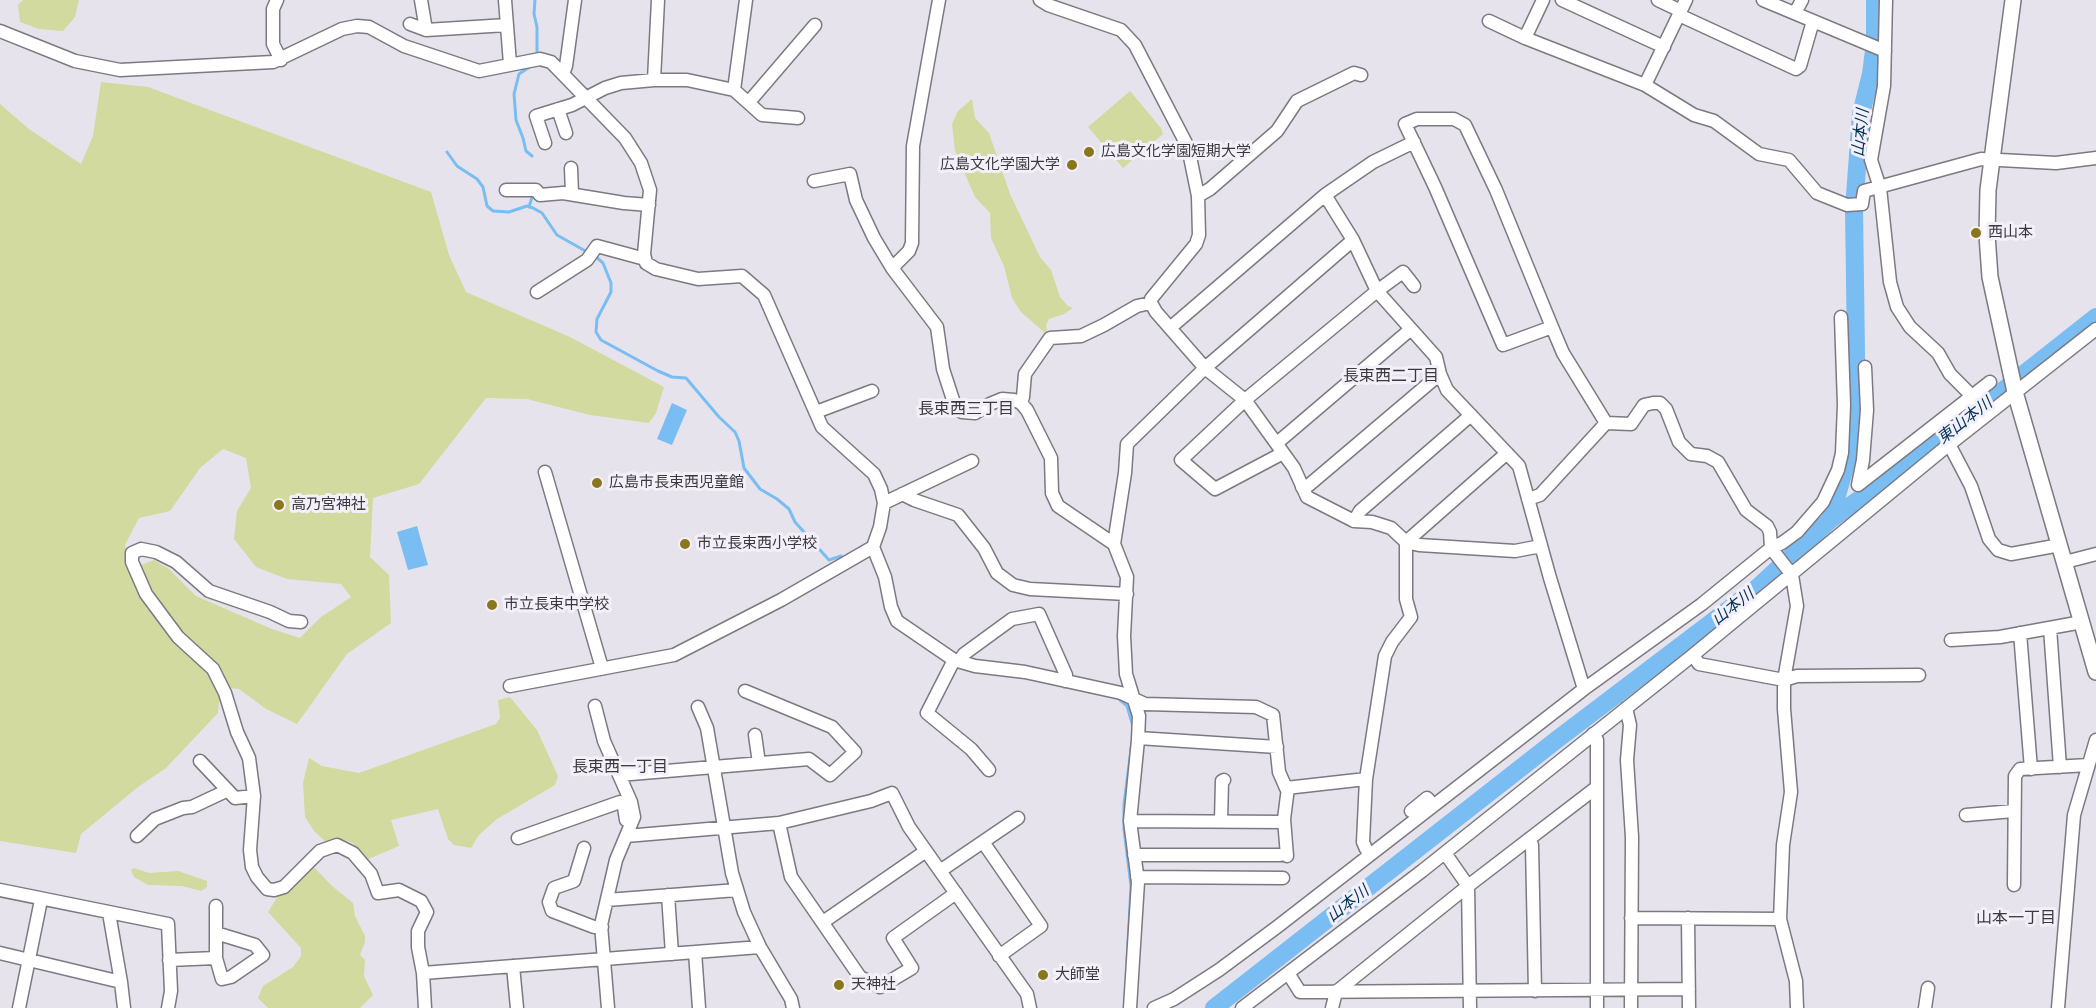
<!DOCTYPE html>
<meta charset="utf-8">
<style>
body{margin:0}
canvas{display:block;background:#e7e3ec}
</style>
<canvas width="2096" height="1008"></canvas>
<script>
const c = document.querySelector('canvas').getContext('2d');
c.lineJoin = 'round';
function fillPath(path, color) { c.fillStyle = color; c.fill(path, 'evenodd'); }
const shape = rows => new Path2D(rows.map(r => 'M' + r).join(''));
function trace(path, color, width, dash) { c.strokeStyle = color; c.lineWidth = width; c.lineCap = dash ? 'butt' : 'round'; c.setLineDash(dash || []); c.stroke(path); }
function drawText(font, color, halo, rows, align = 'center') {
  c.font = font + ' "PT Sans","Noto Sans JP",sans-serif'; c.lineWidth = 6; c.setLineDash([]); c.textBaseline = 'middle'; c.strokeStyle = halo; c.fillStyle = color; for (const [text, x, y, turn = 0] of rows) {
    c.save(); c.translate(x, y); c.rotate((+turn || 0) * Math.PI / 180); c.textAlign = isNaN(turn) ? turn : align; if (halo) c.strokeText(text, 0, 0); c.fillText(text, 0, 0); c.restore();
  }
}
const green = shape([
 [23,0,79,0,75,17,63,31,39,29,20,22,18,5],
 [101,82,148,87,431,192,449,255,466,292,570,337,664,387,656,413,649,423,590,415,527,399,486,398,419,484,373,498,370,557,389,575,391,623,347,654,297,724,266,709,239,689,228,688,181,633,150,591,141,565,154,560,169,569,196,596,272,629,300,638,321,617,351,597,341,584,287,579,256,567,234,539,237,511,251,488,246,458,223,449,200,468,170,511,139,518,125,545,128,562,208,671,220,693,218,713,166,768,138,787,81,834,76,853,0,841,0,104,29,129,81,164,93,136],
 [1130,91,1161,128,1163,134,1123,168,1088,127],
 [972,99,975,118,989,133,1010,194,1040,257,1051,270,1060,297,1068,306,1073,308,1064,314,1049,319,1046,325,1047,329,1045,333,1021,312,1012,298,1004,266,991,238,990,213,975,197,955,151,952,124,958,111],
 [510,697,537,730,558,776,555,785,497,819,479,835,471,848,454,845,448,839,438,809,391,820,399,846,366,860,353,843,340,839,326,842,314,831,305,817,303,783,309,758,322,766,359,773,496,724,500,718,498,700],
 [312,865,332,886,353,903,355,916,365,936,365,942,360,955,365,960,364,976,373,995,360,1008,268,1008,258,998,263,986,293,967,301,956,301,948,268,912,278,896,294,885],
 [134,868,149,873,178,871,207,881,207,887,201,891,182,886,148,885,134,877,131,870]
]);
const water = shape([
 [672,403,687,410,672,445,657,439],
 [417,526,428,565,408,570,397,532]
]);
const stream = shape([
 [535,0,534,14,537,27,537,55],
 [531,66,519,74,514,94,516,120,523,138,526,151,532,156],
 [447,152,457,166,477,179,483,187,487,206,493,211,509,212,527,206,533,208,542,213,557,235,589,253],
 [529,207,533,194],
 [595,256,603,263,611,283,611,292,597,319,596,332,601,340,658,371,672,377,686,378,719,417,735,432,739,441,744,468,760,489,777,499,789,509,795,522,829,560,841,556],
 [1119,699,1127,706,1133,726],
 [1127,962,1131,886,1124,829,1124,804,1132,742]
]);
const river = shape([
 [1830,520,1857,425,1854,209,1861,114,1871,74,1875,43,1875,0],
 [1214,1008,1559,738,1757,588,1830,520,1916,459,2096,317]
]);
const minor = shape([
 [277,0,273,9,273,44,281,60],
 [421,0,426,30],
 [505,0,510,64],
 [1040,0,1048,5,1121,30,1135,45,1188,147,1198,196,1199,235,1196,244,1151,299,1151,303,1156,312,1205,368,1245,400,1294,468,1307,497,1354,521,1372,522,1391,528,1406,542,1419,545,1515,551,1541,546],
 [1562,0,1664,47],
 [1658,0,1681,11],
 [1763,0,1885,51],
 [1886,0,1884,86,1871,160,1880,188,1890,282,1897,307,1910,327,1938,353,1950,374,1967,391,1973,400,1993,410],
 [1795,13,1802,0],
 [1679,15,1796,69,1800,66,1813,21],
 [1489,21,1525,38,1645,85,1694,115,1714,121,1759,154,1789,160,1817,193,1847,205,1862,204,1864,191,1981,159,2056,163,2096,158],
 [410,24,426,30,507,25],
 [0,31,75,61,120,70,273,62,342,29,357,26,369,27,404,46,479,71,540,59,551,62,625,138,641,163,650,190,644,254,646,263,656,269,698,279,742,276,764,295,822,427,874,474,881,489,884,503,880,527,873,547,885,577,891,607,897,621,954,660,975,666,1025,672,1121,693,1145,704,1256,707,1273,715,1279,772,1286,788,1366,779],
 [1525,38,1543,0],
 [563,74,566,66,575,0],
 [654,80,658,0],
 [1645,85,1686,0],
 [734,90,746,0],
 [749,102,815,25],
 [558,109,566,133],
 [545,143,536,116,572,105,605,88,621,83,654,80,687,80,734,90,762,115,798,118],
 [571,168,572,194],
 [814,181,850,174,856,200,874,238,892,268,937,327,943,369,955,406,962,412,975,413,990,404,1002,399,1014,400,1021,403,1027,410,1051,458,1052,493,1058,506,1114,544],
 [506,190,536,190,540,195,563,193,624,203,649,205],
 [1325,195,1353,240,1377,291,1436,357,1440,374,1447,390,1519,466,1550,578,1584,689],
 [1198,196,1210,189,1277,131,1297,101,1354,73,1361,75],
 [892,268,909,251,912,243,913,146,939,0],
 [537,292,587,260,597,246,645,259],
 [1552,327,1503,345,1435,187,1405,124,1417,119,1454,119,1465,125,1496,190,1552,327,1563,353,1606,423],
 [1170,328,1325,195,1373,162,1414,142],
 [1865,367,1867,410,1863,460,1858,485,1990,382],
 [1021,403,1023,397,1025,374,1050,338,1081,336,1104,325,1137,306,1151,303],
 [816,412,872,391],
 [1277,443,1411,329],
 [1949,444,1971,486,1989,539,1998,550,2011,554,2060,545],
 [1283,453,1215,489,1181,460,1245,400,1377,291,1403,272,1414,286],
 [545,472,602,668],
 [1302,487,1309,485,1440,374],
 [902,494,914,500,958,515,984,548,997,573,1013,585,1030,589,1127,594],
 [1528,499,1540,495,1606,423,1631,424,1644,405,1653,403,1660,403,1666,409,1679,442,1691,454,1707,456,1718,462,1746,510,1767,526,1770,532,1771,548,1792,575,1797,606,1784,680,1784,709,1791,792,1783,845,1780,919,1796,981,1797,1008],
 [884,503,972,461],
 [1354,521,1360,511,1471,415],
 [2065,562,2096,554],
 [301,622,289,621,270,612,209,591,176,562,156,552,141,549,132,553,132,562,146,594,178,637,213,669,225,693,237,732,249,758,254,796,250,850,252,867,257,877,267,889,274,890,284,887,320,851,337,845,353,853,371,874,378,893,399,890,421,901,427,912,418,931,418,947,423,973,425,1008],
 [2050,628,2060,767],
 [2020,633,2031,769],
 [1951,640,2000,637,2082,622],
 [1693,655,1699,664,1784,680,1797,676,1919,675],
 [954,660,927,713,971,749,989,770],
 [959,661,964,654,1012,619,1039,614,1066,675,1065,681],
 [510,686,674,655,781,600,873,547],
 [595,706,604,741,631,802,634,817,616,860,601,925,608,1008],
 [698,707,707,728,732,873,744,912,760,947,791,999,793,1008],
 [1626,708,1630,725,1627,760,1632,837,1631,1008],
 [1593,734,1597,740,1597,1008],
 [755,735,759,763],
 [1138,738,1277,747],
 [200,761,235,798,254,796],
 [619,775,809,759,830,775,855,752,832,727,745,691],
 [1411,811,1427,798,1429,800],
 [1966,815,2014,811],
 [1130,821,1284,822],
 [1221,821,1222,781,1224,780],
 [779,823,791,877,860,977,880,987,912,968,893,938,956,893],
 [137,836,155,819,183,808,192,807,226,791],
 [626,836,779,823,871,801,892,793,909,827,1027,994,1030,1008],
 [518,838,620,802,624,807,626,820],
 [1529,839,1532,845,1535,991],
 [983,842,1041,926,999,956],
 [584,848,574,881,554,888,549,902,552,911,594,927,602,927],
 [1366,849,1363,842,1366,779,1385,656,1392,642,1411,617,1406,599,1406,542,1507,453],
 [1445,853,1468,886,1470,1008],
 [1134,855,1280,855],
 [1287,856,1284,819,1288,788],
 [940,871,1018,818],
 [1137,877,1283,878],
 [2014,885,2015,776,2020,769,2088,765],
 [0,890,168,924,171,991,168,1008],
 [668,895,672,954],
 [607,900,737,890],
 [216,906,216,958,222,979,231,977,263,955,255,945,216,933],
 [109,913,121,982,124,1008],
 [1631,918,1780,919],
 [1688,918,1689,1008],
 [823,922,926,851],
 [695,952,699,1008],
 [0,953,121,982],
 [169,960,216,958],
 [513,966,517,1008],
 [423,973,760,947],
 [1288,973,1300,992,1689,989],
 [19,1008,41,900],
 [1130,1008,1138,882,1130,821,1138,740,1139,716,1126,674,1124,636,1127,577,1114,544,1125,473,1127,444,1205,368,1353,240],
 [1154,1008,1174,999,1219,970,1277,927,1584,689,1702,604,1771,548,1782,543,1797,532,1823,502,1838,470,1842,453,1844,405,1841,317],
 [1242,1008,1422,871,1693,655,1941,451,2096,329],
 [1332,1008,1336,992,1468,886,1597,787],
 [1925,1008,1928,988],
 [2058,1008,2074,815,2096,740]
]);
const tertiary = shape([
 [2013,0,1988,190,1987,235,1990,277,2015,392,2096,672]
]);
const markers = [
 [1089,152,6,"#89771c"],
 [1072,165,6,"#89771c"],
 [1976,233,6,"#89771c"],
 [597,483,6,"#89771c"],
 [279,505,6,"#89771c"],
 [685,544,6,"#89771c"],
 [492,605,6,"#89771c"],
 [1043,975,6,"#89771c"],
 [839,985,6,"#89771c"]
];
const poiNames = [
 ["広島文化学園短期大学",1101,152],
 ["広島文化学園大学",1060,165,"right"],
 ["西山本",1988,233],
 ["広島市長束西児童館",609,483],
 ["高乃宮神社",291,505],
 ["市立長束西小学校",697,544],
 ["市立長束中学校",504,605],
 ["大師堂",1055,975],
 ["天神社",851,985]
];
const waterNames = [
 ["山本川",1861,133,-84],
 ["東山本川",1965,421,-38],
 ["山本川",1733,607,-38],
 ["山本川",1348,904,-38]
];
const neighbourhoodNames = [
 ["長束西二丁目",1391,376],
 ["長束西三丁目",966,409],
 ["長束西一丁目",620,767],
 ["山本一丁目",2016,918]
];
fillPath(green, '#d3da9f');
fillPath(water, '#7abdf2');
trace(stream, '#7abdf2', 3);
trace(river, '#7abdf2', 18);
trace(minor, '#7c7981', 15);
trace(tertiary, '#7c7981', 18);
trace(minor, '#fff', 12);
trace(tertiary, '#fff', 15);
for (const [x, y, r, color] of markers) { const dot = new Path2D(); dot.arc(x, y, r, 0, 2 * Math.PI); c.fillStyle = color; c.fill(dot); trace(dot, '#f4f0fa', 2); }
drawText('15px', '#3c3a3e', '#f4f0fa', poiNames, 'left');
drawText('italic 16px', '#003456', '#f4f0fa', waterNames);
drawText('16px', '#3c3a3e', '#f4f0fa', neighbourhoodNames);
</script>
